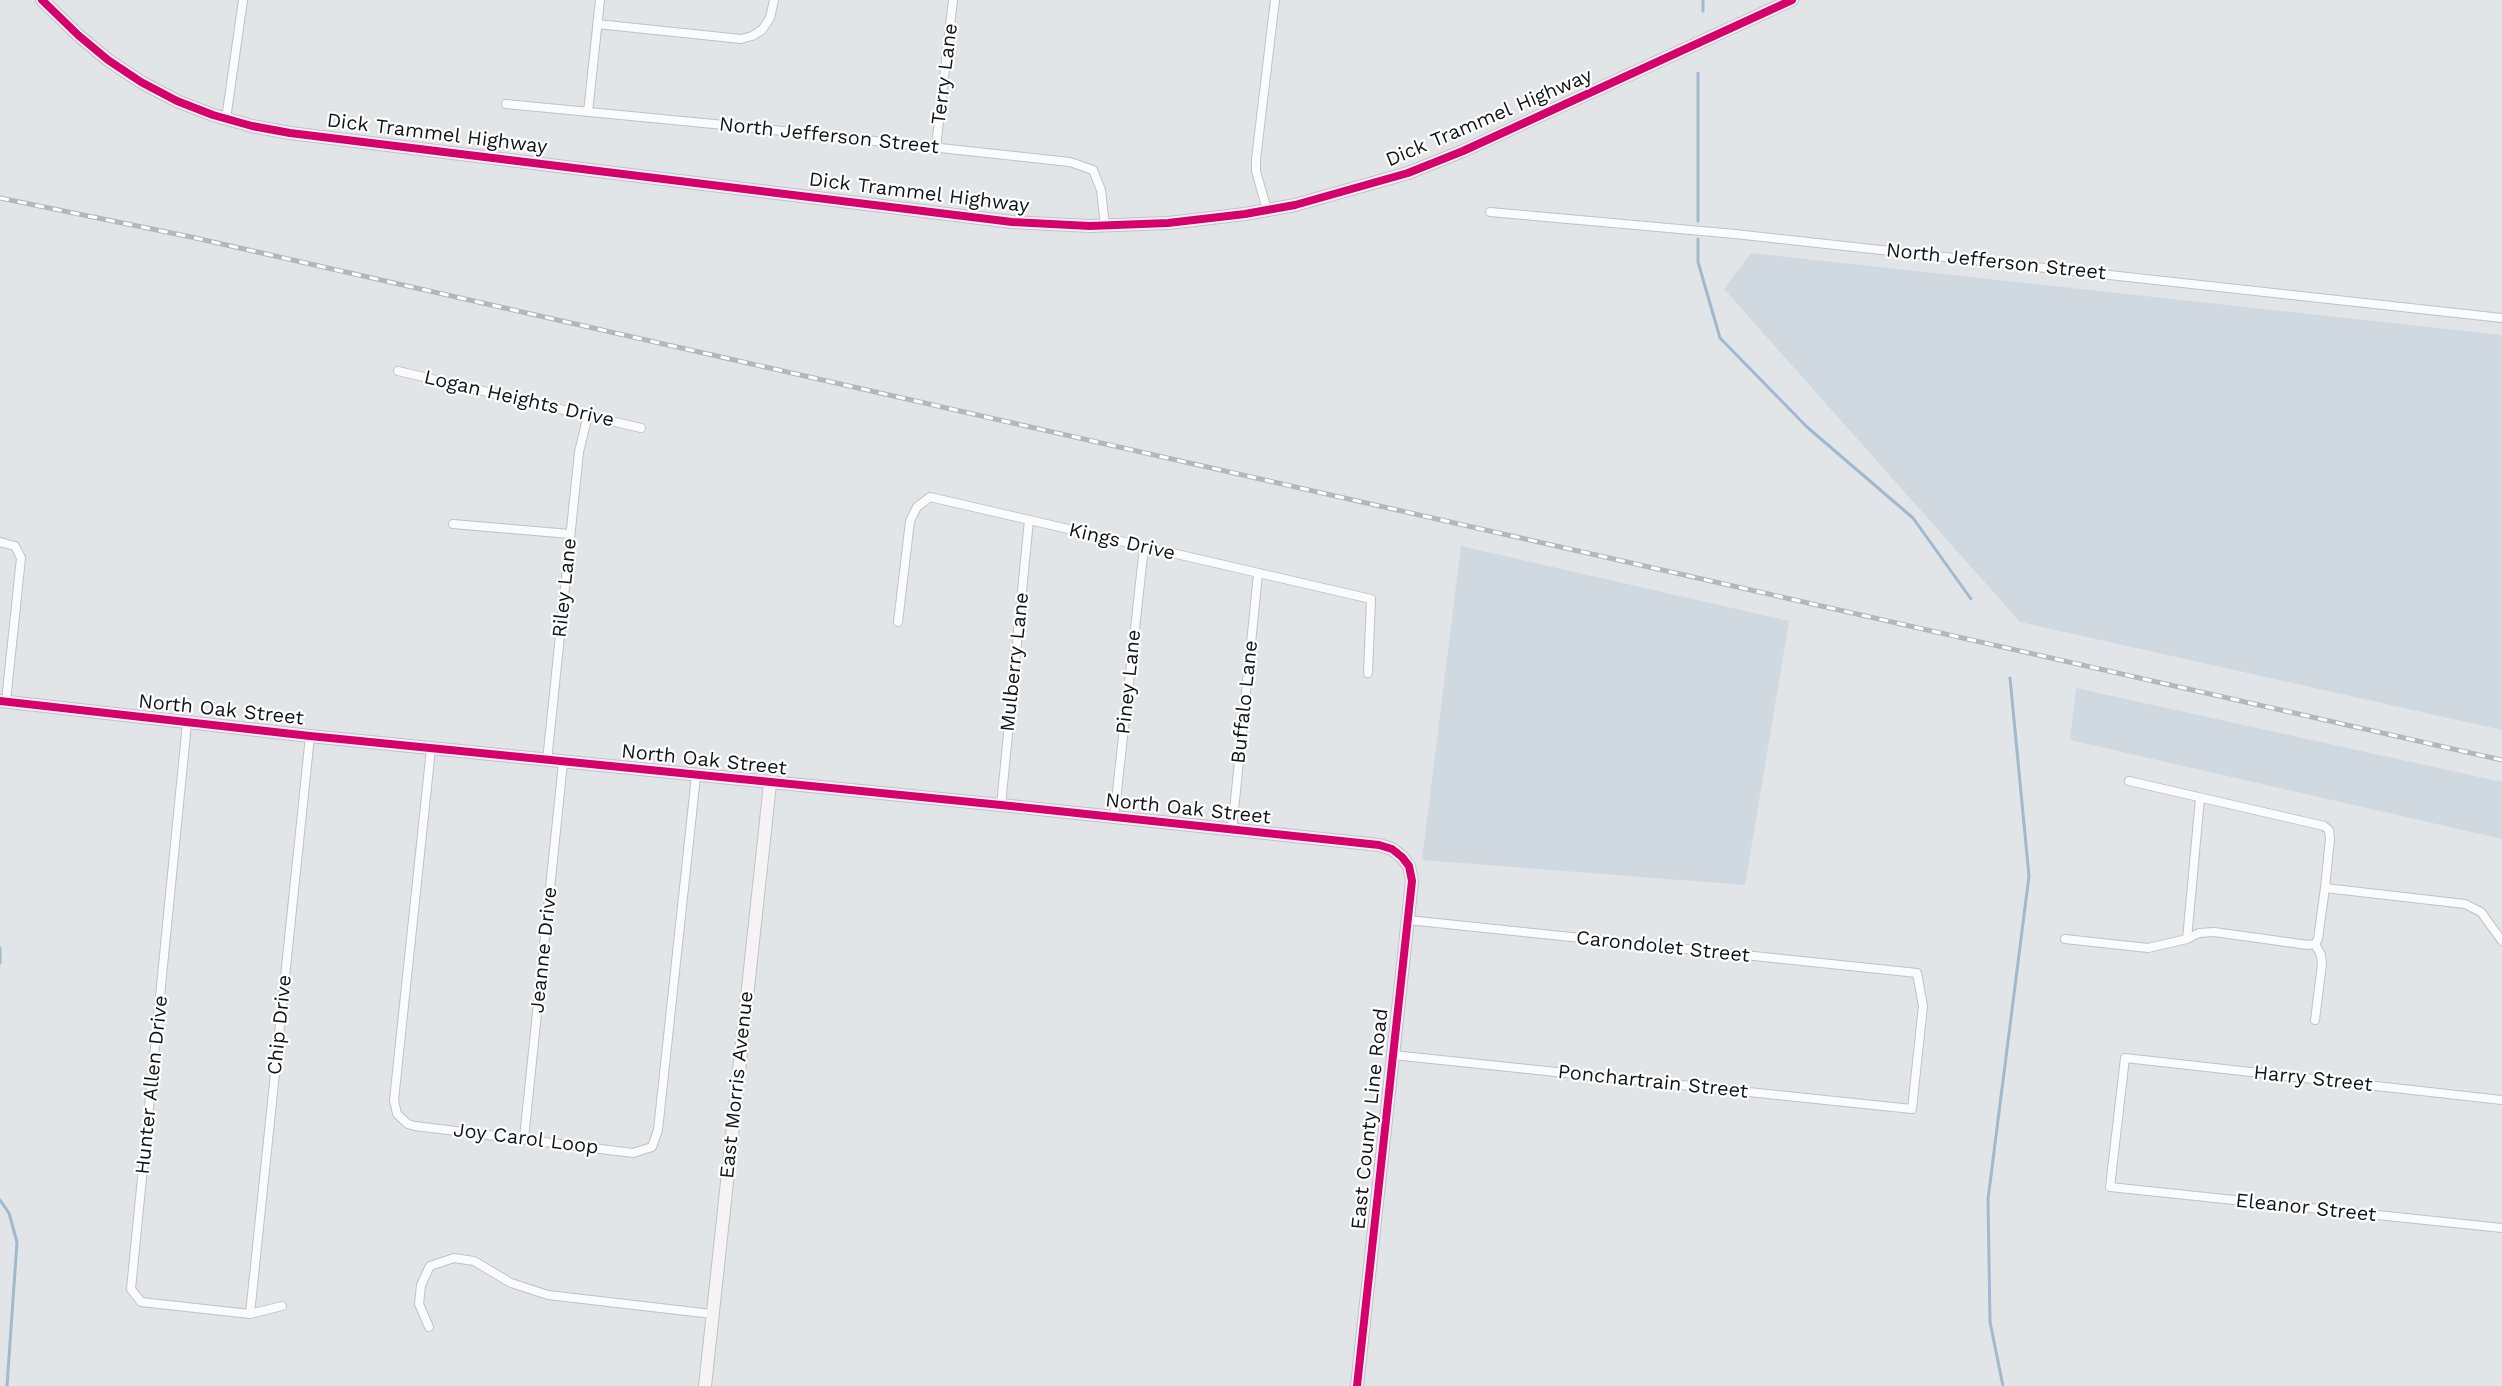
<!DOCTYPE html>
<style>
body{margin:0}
canvas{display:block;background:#e2e5e8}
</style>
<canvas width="2502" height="1386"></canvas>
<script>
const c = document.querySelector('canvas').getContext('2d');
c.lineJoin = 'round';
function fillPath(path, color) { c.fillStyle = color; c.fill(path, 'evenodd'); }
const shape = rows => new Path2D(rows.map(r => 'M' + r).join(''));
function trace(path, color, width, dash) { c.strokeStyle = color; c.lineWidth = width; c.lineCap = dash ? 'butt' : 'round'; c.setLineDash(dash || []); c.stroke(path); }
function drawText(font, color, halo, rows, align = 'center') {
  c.font = font + ' "Work Sans",sans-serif'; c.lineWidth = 4.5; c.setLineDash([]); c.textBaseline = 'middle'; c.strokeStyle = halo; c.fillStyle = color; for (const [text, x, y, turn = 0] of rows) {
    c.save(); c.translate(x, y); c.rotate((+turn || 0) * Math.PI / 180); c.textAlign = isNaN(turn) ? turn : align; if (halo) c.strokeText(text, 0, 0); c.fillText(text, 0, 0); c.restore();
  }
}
const built = shape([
 [1751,253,2502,335,2502,730,2020,622,1724,289],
 [1461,546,1789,621,1745,885,1422,860],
 [2076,688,2502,782,2502,839,2070,740]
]);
const stream = shape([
 [1703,11,1703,0],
 [1698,73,1698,221],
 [1698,239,1698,262,1720,338,1807,427,1913,518,1971,599],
 [0,948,0,963],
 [0,1200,9,1213,17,1242,7,1386],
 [2003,1386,1990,1322,1988,1199,2029,876,2010,678]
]);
const street = shape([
 [597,24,741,39,752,36,762,30,770,18,774,0],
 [506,104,745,127,1070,162,1093,170,1101,190,1105,226],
 [588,112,600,0],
 [226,119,243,0],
 [936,147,953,0],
 [1267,210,1256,171,1256,159,1275,0],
 [1490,212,1735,234,2502,318],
 [398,371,641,428],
 [453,524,570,534],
 [0,542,15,546,21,558,6,701],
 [898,622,910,521,917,507,930,497,1371,599,1368,673],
 [187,723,131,1289,141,1302,250,1314,282,1306],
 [431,749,394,1100,397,1114,408,1124,415,1126,633,1153,652,1147,658,1130,696,776],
 [547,761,579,452,588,415],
 [2129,781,2324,826,2329,830,2330,839,2325,888,2318,939,2315,944,2321,955,2322,964,2315,1020],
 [1001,805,1029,520],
 [1114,818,1144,547],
 [1232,830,1258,574],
 [2325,888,2465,904,2481,912,2502,941],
 [2065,939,2148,948,2187,939,2199,933,2214,932,2308,945,2315,944],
 [2187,939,2200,798],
 [1393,1055,1912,1109,1923,1006,1917,973,1408,920],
 [2502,1100,2125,1058,2110,1187,2502,1228],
 [524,1138,563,763],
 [250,1314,310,736],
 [429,1327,419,1304,421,1285,430,1266,454,1258,474,1261,511,1283,548,1295,712,1314]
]);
const secondary = shape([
 [42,0,78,35,108,60,141,82,177,101,213,115,252,126,290,133,1012,222,1090,226,1168,223,1245,214,1295,205,1408,173,1463,151,1792,0],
 [0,701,310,736,1001,805,1379,845,1392,849,1402,857,1409,866,1412,881,1357,1386],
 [705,1386,770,784]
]);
const rail = shape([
 [0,198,191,237,2502,760]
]);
const cycleway = shape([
 [42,0,78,35,108,60,141,82,177,101,213,115,252,126,290,133,1012,222,1090,226,1168,223,1245,214,1295,205,1408,173,1463,151,1792,0],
 [0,701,310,736,1001,805,1379,845,1392,849,1402,857,1409,866,1412,881,1357,1386]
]);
const streetNames = [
 ["Terry Lane",945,74,-83],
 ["Dick Trammel Highway",1489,118,-23],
 ["Dick Trammel Highway",437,134,7],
 ["North Jefferson Street",829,136,6],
 ["Dick Trammel Highway",919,193,7],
 ["North Jefferson Street",1996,262,6],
 ["Logan Heights Drive",519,399,13],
 ["Kings Drive",1122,542,13],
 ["Riley Lane",565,588,-84],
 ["Mulberry Lane",1015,662,-84],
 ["Piney Lane",1129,682,-84],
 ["Buffalo Lane",1245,702,-84],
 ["North Oak Street",221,710,6],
 ["North Oak Street",704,760,6],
 ["North Oak Street",1188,809,6],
 ["Carondolet Street",1663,947,6],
 ["Jeanne Drive",544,950,-84],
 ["Chip Drive",280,1025,-84],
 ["Harry Street",2313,1079,6],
 ["Ponchartrain Street",1653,1082,6],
 ["Hunter Allen Drive",152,1085,-84],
 ["East Morris Avenue",737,1085,-84],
 ["East County Line Road",1370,1119,-84],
 ["Joy Carol Loop",526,1139,7],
 ["Eleanor Street",2306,1208,6]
];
fillPath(built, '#d0d8e0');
trace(stream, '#a2b8cd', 3);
trace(street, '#bfc2c5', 10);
trace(secondary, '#bfc2c5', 14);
trace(street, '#fbfbfc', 8);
trace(secondary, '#f6f3f4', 12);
trace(rail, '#b6b6b7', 5);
trace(rail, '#fff', 3, [9]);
trace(cycleway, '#d6006c', 8);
drawText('20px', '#121517', '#fff', streetNames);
</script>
